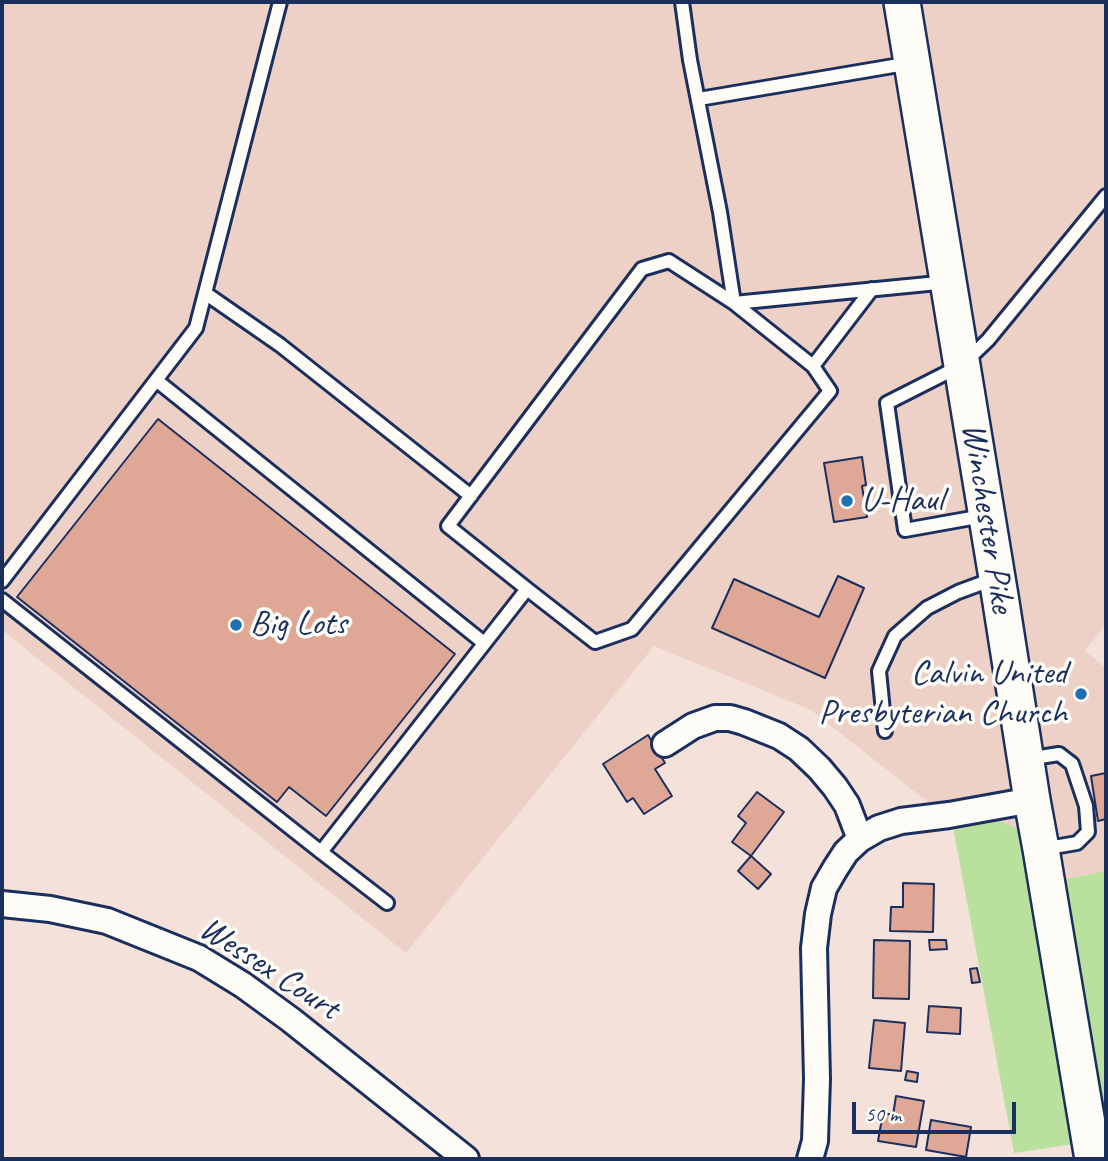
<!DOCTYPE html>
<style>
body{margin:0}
#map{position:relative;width:1108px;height:1161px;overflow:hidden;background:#f4e2da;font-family:Caveat,sans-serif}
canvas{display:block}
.frame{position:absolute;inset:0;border:4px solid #1b2f5e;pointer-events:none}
.scale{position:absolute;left:852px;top:1102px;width:164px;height:32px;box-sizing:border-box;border:4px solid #1b2f5e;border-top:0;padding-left:9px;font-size:21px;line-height:24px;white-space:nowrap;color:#1b2f5e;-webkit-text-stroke:5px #fdfcf7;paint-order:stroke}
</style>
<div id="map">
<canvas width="1108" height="1161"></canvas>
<div class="frame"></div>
<div class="scale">50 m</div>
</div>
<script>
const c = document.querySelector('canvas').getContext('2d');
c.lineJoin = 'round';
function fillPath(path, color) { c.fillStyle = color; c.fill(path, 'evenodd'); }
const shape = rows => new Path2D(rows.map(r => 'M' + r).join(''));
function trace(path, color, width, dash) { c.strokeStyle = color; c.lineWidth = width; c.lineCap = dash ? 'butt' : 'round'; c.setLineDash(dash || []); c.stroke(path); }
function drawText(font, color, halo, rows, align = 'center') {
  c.font = font + ' Caveat,sans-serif'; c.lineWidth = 7; c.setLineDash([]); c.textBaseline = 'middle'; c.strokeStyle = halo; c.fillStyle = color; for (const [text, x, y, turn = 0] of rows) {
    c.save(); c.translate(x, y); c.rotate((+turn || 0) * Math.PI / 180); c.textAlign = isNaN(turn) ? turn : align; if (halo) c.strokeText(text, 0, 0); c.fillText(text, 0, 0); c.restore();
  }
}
const built = shape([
 [2,2,1106,2,1106,624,1085,651,1106,668,1106,871,1033,885,811,710,654,646,406,953,2,630]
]);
const green = shape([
 [997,820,1020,830,1074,1144,1014,1153,952,822],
 [1106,871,1106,1126,1103,1126,1060,880]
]);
const building = shape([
 [158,419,455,654,326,816,289,787,277,802,17,597,158,419],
 [862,457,866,485,862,486,867,517,834,522,824,463,862,457],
 [838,576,864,588,825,678,712,628,734,579,819,617,838,576],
 [648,735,665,763,655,769,672,796,644,814,633,798,627,802,603,764,648,735],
 [1106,773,1106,819,1098,821,1091,776,1106,773],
 [757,792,784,812,751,856,732,842,746,823,738,816,757,792],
 [751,856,771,874,758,889,738,871,751,856],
 [903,883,934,884,933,932,890,931,891,907,903,907,903,883],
 [874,940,910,941,909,999,873,998,874,940],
 [929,940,946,940,947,949,930,950,929,940],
 [977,968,980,982,972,983,970,969,977,968],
 [929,1006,961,1008,960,1034,927,1032,929,1006],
 [874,1020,905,1023,901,1071,869,1068,874,1020],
 [907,1071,918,1073,917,1082,905,1080,907,1071],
 [896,1096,924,1101,916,1147,878,1141,883,1113,893,1115,896,1096],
 [931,1120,971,1127,966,1157,926,1150,931,1120]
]);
const lane = shape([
 [682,2,690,60,720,212,734,303,813,366,872,289],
 [699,99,911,63],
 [205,293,280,345,471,496],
 [156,380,484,643],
 [983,516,905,530,887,403,962,365,988,340,1106,196],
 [2,581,196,328,280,2],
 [527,589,595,642,632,629,830,391,813,366],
 [2,600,321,852,527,589,448,526,642,269,669,261,734,303,948,282],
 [885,731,879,671,895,636,927,608,958,592,996,578],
 [1027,759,1059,754,1072,764,1086,806,1088,832,1077,843,1042,849],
 [321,852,387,903]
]);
const street = shape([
 [665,744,693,726,715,718,730,718,744,722,779,736,799,749,819,768,835,787,847,805,860,839],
 [2,904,50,909,107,921,199,958,243,985,291,1020,466,1159],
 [810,1159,815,1141,817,1079,814,948,818,914,824,888,835,869,846,852,860,839,879,828,901,821,949,815,1032,800]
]);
const secondary = shape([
 [902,2,1000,596,1032,800,1041,849,1093,1159]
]);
const markers = [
 [847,501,7,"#1f6fb2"],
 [236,625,7,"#1f6fb2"],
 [1081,694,7,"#1f6fb2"]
];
const poiNames = [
 ["U-Haul",861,501],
 ["Big Lots",250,625],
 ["Calvin United",1067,674,"right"],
 ["Presbyterian Church",1067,714,"right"]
];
const streetNames = [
 ["Winchester Pike",987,518,81],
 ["Wessex Court",269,969,33]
];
fillPath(built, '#edd0c6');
fillPath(green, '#b9e19d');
fillPath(building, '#dea796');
trace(building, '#1b2f5e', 2);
trace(lane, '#1b2f5e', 18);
trace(street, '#1b2f5e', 30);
trace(secondary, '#1b2f5e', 40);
trace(lane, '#fdfcf7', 12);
trace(street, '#fdfcf7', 24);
trace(secondary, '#fdfcf7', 35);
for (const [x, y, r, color] of markers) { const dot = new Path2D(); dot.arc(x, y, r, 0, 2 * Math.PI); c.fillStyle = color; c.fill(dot); trace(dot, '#fdfcf7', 2.5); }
drawText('35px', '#1b2f5e', '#fdfcf7', poiNames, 'left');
drawText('35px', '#1b2f5e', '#fdfcf7', streetNames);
</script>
